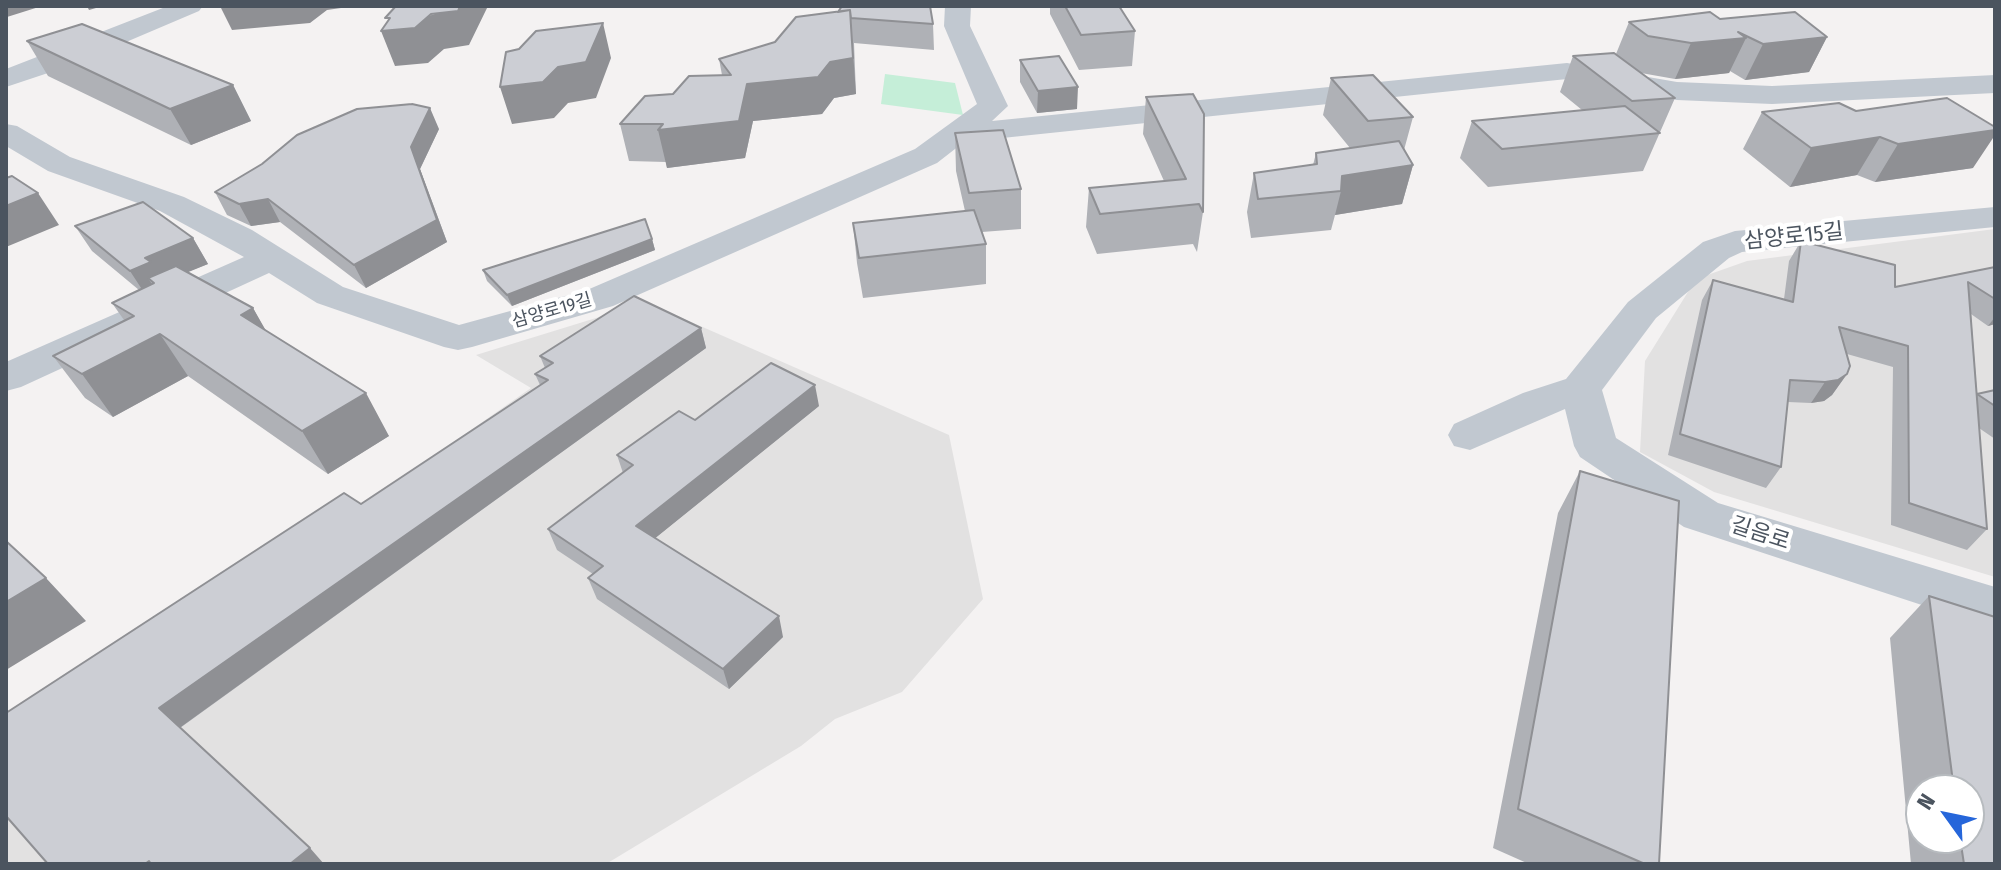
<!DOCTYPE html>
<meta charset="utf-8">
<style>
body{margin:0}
#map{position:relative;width:2001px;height:870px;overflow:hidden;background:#f4f2f2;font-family:"Fira Sans Condensed",sans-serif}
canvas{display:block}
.frame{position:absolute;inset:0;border:8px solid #4b545f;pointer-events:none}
.north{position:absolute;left:1905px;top:774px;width:80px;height:80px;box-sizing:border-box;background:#fff;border:2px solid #b7bbbf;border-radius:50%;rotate:303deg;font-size:22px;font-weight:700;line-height:32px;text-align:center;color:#4b545f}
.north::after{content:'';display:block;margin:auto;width:28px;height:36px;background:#2666da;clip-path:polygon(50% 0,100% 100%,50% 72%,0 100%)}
</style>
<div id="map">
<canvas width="2001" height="870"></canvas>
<div class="frame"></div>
<div class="north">N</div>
</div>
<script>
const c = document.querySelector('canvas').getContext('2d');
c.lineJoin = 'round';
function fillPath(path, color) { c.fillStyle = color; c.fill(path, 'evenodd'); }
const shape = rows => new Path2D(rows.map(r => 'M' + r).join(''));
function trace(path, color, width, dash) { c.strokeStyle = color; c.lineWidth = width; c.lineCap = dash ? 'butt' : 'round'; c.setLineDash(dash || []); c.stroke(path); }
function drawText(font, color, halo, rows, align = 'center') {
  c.font = font + ' "Fira Sans Condensed","Noto Sans KR",sans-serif'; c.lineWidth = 8; c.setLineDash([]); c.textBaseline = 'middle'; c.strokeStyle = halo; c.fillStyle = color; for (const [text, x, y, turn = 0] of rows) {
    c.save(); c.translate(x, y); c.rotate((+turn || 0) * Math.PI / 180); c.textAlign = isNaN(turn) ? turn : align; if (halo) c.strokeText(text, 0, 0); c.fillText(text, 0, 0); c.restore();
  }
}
const education = shape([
 [1995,229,1995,577,1714,492,1640,452,1645,361,1696,279,1747,261],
 [641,300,949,435,983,599,902,692,835,719,801,746,606,864,6,864,6,733,436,459,448,446,531,388,476,355,596,318]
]);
const green = shape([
 [885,74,955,83,963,115,881,104]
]);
const minor = shape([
 [168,6,203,6,199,11,72,65,6,87,6,69,168,6],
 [945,6,971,6,970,26,1008,106,992,121,1567,63,1677,82,1772,86,1995,75,1995,93,1772,104,1677,100,1567,79,964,142,937,163,613,306,472,347,458,350,444,347,317,303,269,273,21,387,6,391,6,362,244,257,160,211,48,171,6,146,6,124,17,126,70,157,184,197,252,230,343,287,459,325,587,290,915,149,977,104,944,26,945,6],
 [1995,207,1995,227,1742,252,1729,258,1656,318,1602,390,1616,438,1718,503,1995,587,1995,629,1684,527,1580,457,1574,446,1565,409,1470,450,1454,446,1448,435,1454,424,1523,393,1566,379,1628,302,1703,242,1735,231,1995,207]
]);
const wall = shape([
 [1050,6,1119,6,1135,31,1132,66,1079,70,1050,14],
 [838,12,933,24,934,50,854,43,856,94,834,98,822,114,753,121,745,158,667,168,666,162,629,161,620,124,673,94,722,75,719,59,775,42],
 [1720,19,1827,37,1809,72,1745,80,1730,71,1729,73,1675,79,1641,73,1675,98,1643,171,1488,187,1460,158,1472,121,1582,110,1560,92,1573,56,1616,54,1629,22],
 [27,41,233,85,251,121,191,145,48,76],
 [1020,60,1077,109,1037,113,1020,82],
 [1331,78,1413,117,1404,150,1413,165,1402,204,1335,215,1331,230,1251,238,1247,212,1254,173,1313,165,1316,153,1350,148,1323,115],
 [1146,97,1203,212,1197,252,1193,244,1097,254,1086,227,1089,188,1164,181,1143,134],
 [1839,103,1973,168,1875,182,1857,175,1790,187,1743,149,1762,112],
 [439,129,420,169,447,242,366,288,280,222,251,226,227,215,215,192],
 [955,133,1021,189,1021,229,982,232,986,244,986,284,863,298,857,263,853,223,965,211,956,171],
 [75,226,193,238,208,264,187,272,253,308,265,330,389,436,328,474,188,376,113,417,85,398,53,356,124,320,112,303,139,290,92,251],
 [652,239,655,250,512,306,487,281,483,270],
 [1801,241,1895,287,1995,267,1995,324,1988,326,1971,314,1977,394,1995,390,1995,439,1979,428,1987,529,1967,550,1891,525,1893,367,1847,354,1847,374,1832,395,1824,401,1811,403,1788,402,1781,467,1766,488,1668,455,1702,300,1713,280,1784,299,1789,261],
 [701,328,706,348,180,728,48,864,361,504,540,385,535,374,545,368,540,356],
 [819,406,655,538,783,637,729,689,597,599,588,578,593,574,557,550,548,529,623,473,617,455,695,420],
 [1580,471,1645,864,1529,864,1493,848,1558,513],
 [1929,596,1995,864,1911,864,1890,638],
 [1921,790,1969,790,1969,838,1921,838]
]);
const shadedWall = shape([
 [6,6,42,6,7,17],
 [87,6,103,6,89,10],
 [220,6,355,6,327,10,310,23,232,30],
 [460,6,488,6,469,45,444,49,428,63,395,66,381,31],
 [850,10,856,94,834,98,822,114,753,121,745,158,667,168,658,130,747,84],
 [603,23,611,58,596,98,568,103,554,118,512,124,500,87,558,67],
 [1827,37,1809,72,1745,80,1763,44],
 [1746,38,1729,73,1675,79,1691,43],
 [233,85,251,121,191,145,170,109],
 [1078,87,1077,109,1037,113,1038,91],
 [430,108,439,129,420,169,447,242,366,288,354,265],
 [1995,130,1995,135,1973,168,1875,182,1898,144],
 [1880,137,1857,175,1790,187,1811,148],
 [1413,165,1402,204,1335,215,1341,191,1342,176],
 [38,193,59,225,6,247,6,206],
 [268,199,280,222,251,226,239,204],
 [193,238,208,264,164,282,154,283,148,278,157,292,147,297,130,271,145,258],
 [652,239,655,250,512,306,507,295],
 [253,308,277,350,241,315],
 [1995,317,1995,324,1988,326],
 [701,328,706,348,178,729,159,708],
 [160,334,188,376,113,417,82,374],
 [1847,374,1832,395,1824,401,1811,403,1825,382],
 [815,385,819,406,643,548,636,526],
 [366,393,389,436,328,474,302,431],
 [46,578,86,621,6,670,6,602],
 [779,616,783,637,729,689,723,669],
 [310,848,324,864,290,864]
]);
const building = shape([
 [396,6,460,6,458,11,431,14,415,28,381,31,390,18,385,18,396,6],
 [842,6,930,6,933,24,851,18,850,10,838,12,842,6],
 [1065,6,1119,6,1135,31,1081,35,1065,6],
 [850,10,853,58,830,62,818,77,747,84,739,121,658,130,663,124,620,124,645,96,673,94,689,76,731,75,719,59,775,42,796,17,850,10],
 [1710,12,1720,19,1795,12,1827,37,1763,44,1738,32,1746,38,1691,43,1648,36,1629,22,1710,12],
 [603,23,586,62,558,67,543,82,500,87,506,52,519,49,536,31,603,23],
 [82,24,233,85,170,109,27,41,82,24],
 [1614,53,1675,98,1632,101,1573,56,1614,53],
 [1059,56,1078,87,1038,91,1020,60,1059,56],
 [1373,75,1413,117,1368,121,1331,78,1373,75],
 [1193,94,1204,114,1203,212,1199,204,1100,214,1089,188,1186,179,1146,97,1193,94],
 [1947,98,1995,127,1995,130,1898,144,1880,137,1811,148,1762,112,1839,103,1856,111,1947,98],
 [412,104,430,108,411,147,437,220,354,265,268,199,239,204,215,192,262,164,297,135,357,109,412,104],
 [1625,106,1660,133,1502,149,1472,121,1625,106],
 [1003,130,1021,189,969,193,955,133,1003,130],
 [1399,141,1413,165,1342,176,1341,191,1258,199,1254,173,1317,164,1316,153,1399,141],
 [12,176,38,193,6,206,6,178,12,176],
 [143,202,193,238,145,258,151,262,130,271,75,226,143,202],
 [974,210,986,244,859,258,853,223,974,210],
 [645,219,652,239,507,295,483,270,645,219],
 [1801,241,1895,265,1895,287,1995,267,1995,299,1968,282,1987,529,1909,503,1908,346,1839,327,1850,366,1847,374,1838,380,1825,382,1790,380,1781,467,1680,434,1713,280,1793,302,1801,241],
 [176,266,253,308,241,315,366,393,302,431,160,334,82,374,53,356,134,316,112,303,154,283,148,278,176,266],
 [634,296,701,328,159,708,310,848,290,864,151,864,149,861,145,864,48,864,6,816,6,713,344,493,361,504,548,380,535,374,553,363,540,356,634,296],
 [771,363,815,385,636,526,779,616,723,669,588,578,603,566,548,529,633,465,617,455,679,411,695,420,771,363],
 [1995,390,1995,406,1977,394,1995,390],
 [1580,471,1679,501,1659,864,1645,864,1518,809,1580,471],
 [6,541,46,578,6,602,6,541],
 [1929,596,1995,617,1995,864,1964,864,1960,838,1969,838,1969,790,1954,790,1929,596]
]);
const farStreetnames = [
 ["삼양로19길",552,311,-16]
];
const streetNames = [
 ["삼양로15길",1794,237,-6],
 ["길음로",1760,534,18]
];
fillPath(education, '#e2e1e1');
fillPath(green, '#c5eed8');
fillPath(minor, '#c1c8d0');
fillPath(wall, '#afb1b6');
fillPath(shadedWall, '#8f9094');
fillPath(building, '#ccced4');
trace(building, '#8f9094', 2);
drawText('18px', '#4b545f', '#fff', farStreetnames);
drawText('22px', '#4b545f', '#fff', streetNames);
</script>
